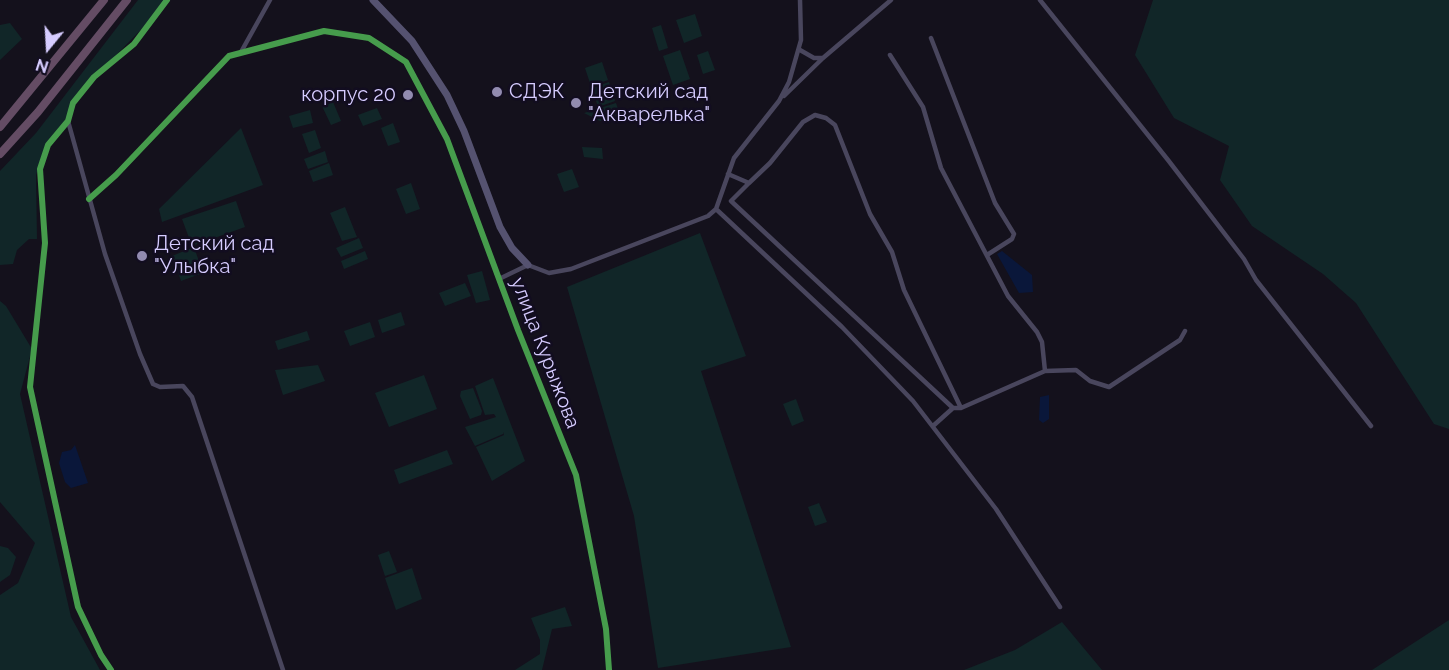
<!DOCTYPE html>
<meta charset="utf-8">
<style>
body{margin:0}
#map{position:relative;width:1449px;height:670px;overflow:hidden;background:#14111c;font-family:Raleway,sans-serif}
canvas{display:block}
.north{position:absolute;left:18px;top:18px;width:60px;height:60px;-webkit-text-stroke:4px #120d20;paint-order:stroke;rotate:198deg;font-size:16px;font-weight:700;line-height:24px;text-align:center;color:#d6ccff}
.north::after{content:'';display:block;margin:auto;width:21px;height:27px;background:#d6ccff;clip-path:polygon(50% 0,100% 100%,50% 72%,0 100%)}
</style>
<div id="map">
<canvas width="1449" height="670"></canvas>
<div class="north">N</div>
</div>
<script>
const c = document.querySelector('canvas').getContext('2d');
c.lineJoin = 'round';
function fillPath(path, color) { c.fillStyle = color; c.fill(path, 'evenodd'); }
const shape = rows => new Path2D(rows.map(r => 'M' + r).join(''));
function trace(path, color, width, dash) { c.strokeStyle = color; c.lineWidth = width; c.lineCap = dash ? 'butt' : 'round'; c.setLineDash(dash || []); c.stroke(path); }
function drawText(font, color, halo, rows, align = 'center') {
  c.font = font + ' Raleway,sans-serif'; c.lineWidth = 5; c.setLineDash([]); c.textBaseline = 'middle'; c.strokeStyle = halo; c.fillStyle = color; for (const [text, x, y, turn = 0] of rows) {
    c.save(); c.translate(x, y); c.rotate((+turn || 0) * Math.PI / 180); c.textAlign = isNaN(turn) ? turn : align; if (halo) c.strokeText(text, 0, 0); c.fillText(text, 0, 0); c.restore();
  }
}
const green = shape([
 [138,0,170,0,80,92,68,116,46,145,36,175,37,239,29,239,17,250,13,264,0,265,0,171,36,133],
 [1153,0,1449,0,1449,429,1434,424,1356,303,1323,274,1252,226,1220,180,1229,146,1174,118,1135,55],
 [695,14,702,36,684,43,676,20],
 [10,23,22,39,0,60,0,25],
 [661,25,668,48,659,51,652,28],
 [680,50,690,79,673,85,663,56],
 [708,51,715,70,703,74,697,55],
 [602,62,608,80,591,86,585,68],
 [609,82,615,101,598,107,592,88],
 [333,102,341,121,331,125,322,106],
 [616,103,620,115,600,121,584,113],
 [377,108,382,119,363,126,358,115],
 [310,110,313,123,293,128,289,116],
 [393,123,400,142,388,146,381,128],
 [241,128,263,185,162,222,159,209],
 [315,130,321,148,309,153,302,134],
 [582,147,602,148,603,159,584,157],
 [325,151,328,162,308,169,304,159],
 [329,163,333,175,313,182,309,171],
 [572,169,579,187,564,192,557,174],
 [411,183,420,209,406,214,396,189],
 [236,201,245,227,192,246,182,219],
 [345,207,357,237,342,241,330,213],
 [700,233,746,356,701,371,791,647,658,668,634,516,567,287],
 [359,238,363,248,341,257,336,248],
 [194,247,203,273,181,281,172,256],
 [365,251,368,259,344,269,341,261],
 [482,271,490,300,476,303,467,275],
 [465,283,471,296,445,306,439,293],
 [0,301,6,306,32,349,20,394,71,617,100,670,0,670,0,595,18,583,35,543,0,502],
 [401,312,405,325,382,333,378,320],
 [370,322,375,337,350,346,344,331],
 [307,331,310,340,278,350,275,341],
 [318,365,325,381,283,395,275,370],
 [424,375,437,409,389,427,375,393],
 [493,378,525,461,492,481,476,447,504,435,503,432,503,434,475,446,465,427,496,417,494,414,485,415,475,386],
 [473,388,482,411,481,415,470,419,460,396,461,391],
 [796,399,804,421,792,426,783,404],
 [447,450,453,464,399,484,394,470],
 [819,503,827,522,815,526,808,507],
 [0,546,8,548,16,557,10,575,0,582],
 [389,551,397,572,385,576,378,555],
 [412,568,422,599,396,610,385,578],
 [565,607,572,626,552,629,542,670,515,670,540,654,540,640,531,618],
 [1449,620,1449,670,1372,670],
 [1062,622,1102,670,964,670,1015,650]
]);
const water = shape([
 [1002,251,1032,275,1033,292,1019,293,997,254],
 [1049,395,1049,419,1043,423,1039,420,1040,397],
 [75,445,88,483,71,488,65,482,59,463,62,452,71,450]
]);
const street = shape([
 [1040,0,1168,160,1244,259,1256,280,1371,426],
 [931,38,995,203,1014,234,1012,239,987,255],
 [800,50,814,58,823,58],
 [241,52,270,0],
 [890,55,923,107,941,168,1008,296,1037,332,1042,342,1045,371],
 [784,96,823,58,891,0],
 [68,121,105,254,140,354,153,384,160,387,183,386,192,397,283,670],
 [728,174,749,183,731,201,953,408,961,408,1045,371,1076,370,1090,381,1109,387,1180,340,1185,331],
 [749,183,770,163,803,122,815,115,826,118,835,125,870,214,892,252,904,290,961,408],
 [89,199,116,175,229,56,324,31,369,38,406,62,447,139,518,330,576,475,606,629,609,670],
 [716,209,842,327,913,401,996,509,1060,607],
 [499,279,528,265,549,273,571,269,708,216,716,209,734,158,779,101,789,82,801,40,800,0],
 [933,426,953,408],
 [111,670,101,655,78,607,30,387,45,243,40,169,48,145,68,121,73,103,94,77,134,44,167,0]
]);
const secondary = shape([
 [373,0,412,41,447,95,464,131,500,227,512,248,528,265]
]);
const highway = shape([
 [0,127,104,0],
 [0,154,38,112,127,0]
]);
const cycleway = shape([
 [89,199,116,175,229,56,324,31,369,38,406,62,447,139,518,330,576,475,606,629,609,670],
 [111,670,101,655,78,607,30,387,45,243,40,169,48,145,68,121,73,103,94,77,134,44,167,0]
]);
const markers = [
 [497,92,6,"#928bb0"],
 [408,95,6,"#928bb0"],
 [576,103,6,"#928bb0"],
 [142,256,6,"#928bb0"]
];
const poiNames = [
 ["СДЭК",509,92],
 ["Детский сад",588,92],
 ["\"Акварелька\"",588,115],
 ["корпус 20",396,95,"right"],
 ["Детский сад",154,244],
 ["\"Улыбка\"",154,267]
];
const streetNames = [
 ["улица Курыжова",545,353,69]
];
fillPath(green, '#112628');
fillPath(water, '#0a173a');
trace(street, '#49465d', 4.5);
trace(secondary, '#555270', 7);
trace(highway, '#644c64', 8);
trace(cycleway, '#469c4c', 6);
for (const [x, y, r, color] of markers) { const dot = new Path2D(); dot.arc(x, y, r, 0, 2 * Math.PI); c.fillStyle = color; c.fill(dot); trace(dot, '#120d20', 2); }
drawText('20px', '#d6ccff', '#120d20', poiNames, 'left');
drawText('20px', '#d6ccff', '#120d20', streetNames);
</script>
